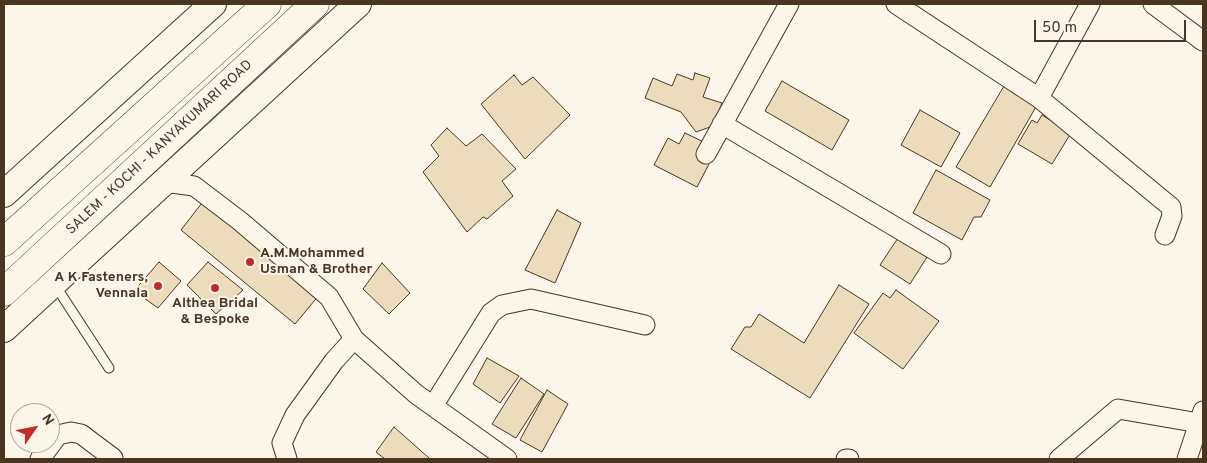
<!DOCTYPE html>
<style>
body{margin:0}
#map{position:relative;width:1207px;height:463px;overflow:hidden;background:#fbf6e9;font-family:Overpass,sans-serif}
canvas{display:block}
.frame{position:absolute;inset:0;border:5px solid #4a3520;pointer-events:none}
.north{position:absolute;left:10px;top:403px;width:50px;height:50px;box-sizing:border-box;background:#fbf6e9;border:1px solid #b4a999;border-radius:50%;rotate:57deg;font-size:14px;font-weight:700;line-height:20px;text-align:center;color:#4a3520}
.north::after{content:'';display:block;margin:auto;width:18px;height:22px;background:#c62828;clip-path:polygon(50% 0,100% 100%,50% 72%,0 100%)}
.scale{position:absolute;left:1034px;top:20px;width:152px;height:22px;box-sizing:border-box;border:2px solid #4a3520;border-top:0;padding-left:6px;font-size:15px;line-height:18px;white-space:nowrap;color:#4a3520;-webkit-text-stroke:4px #fbf6e9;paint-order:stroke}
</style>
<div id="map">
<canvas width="1207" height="463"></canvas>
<div class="frame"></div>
<div class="north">N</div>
<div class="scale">50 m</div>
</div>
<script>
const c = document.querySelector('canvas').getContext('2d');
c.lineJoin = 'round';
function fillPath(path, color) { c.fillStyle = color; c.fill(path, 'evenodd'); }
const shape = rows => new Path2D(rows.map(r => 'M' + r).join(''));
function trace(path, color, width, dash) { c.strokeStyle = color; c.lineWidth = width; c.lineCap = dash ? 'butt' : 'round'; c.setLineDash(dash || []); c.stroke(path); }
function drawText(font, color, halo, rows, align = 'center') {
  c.font = font + ' Overpass,sans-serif'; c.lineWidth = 4; c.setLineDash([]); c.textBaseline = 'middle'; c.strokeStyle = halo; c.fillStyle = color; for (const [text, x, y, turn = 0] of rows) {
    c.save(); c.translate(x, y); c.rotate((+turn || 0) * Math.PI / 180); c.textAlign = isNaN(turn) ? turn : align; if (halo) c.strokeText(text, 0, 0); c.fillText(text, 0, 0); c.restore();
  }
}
const building = shape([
 [695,73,710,78,703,97,722,103,713,126,696,132,681,112,645,98,653,78,672,86,677,74,693,80,695,73],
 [514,75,522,85,533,77,570,115,525,159,481,104,514,75],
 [782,81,849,120,832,150,765,111,782,81],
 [1004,86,1037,105,990,187,956,167,1004,86],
 [920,110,960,133,941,167,901,145,920,110],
 [1042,115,1071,133,1052,164,1018,144,1032,120,1037,123,1042,115],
 [447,128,466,146,482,134,516,169,502,181,513,196,487,219,483,217,467,232,423,172,439,156,431,145,447,128],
 [685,133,708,144,703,155,709,164,697,187,654,165,668,138,679,144,685,133],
 [936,170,990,200,981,217,974,217,962,240,913,213,936,170],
 [205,199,320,294,295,324,181,230,205,199],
 [557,210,581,223,555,283,525,270,557,210],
 [898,238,927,257,910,284,880,265,898,238],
 [159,262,181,281,158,308,134,291,159,262],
 [208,262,243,290,216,314,187,285,208,262],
 [382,263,410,293,389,314,363,289,382,263],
 [839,285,869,304,810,398,731,349,745,327,751,327,759,314,804,343,839,285],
 [896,290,939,321,903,369,854,333,883,293,890,298,896,290],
 [487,358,519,376,500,403,473,384,487,358],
 [521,378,544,394,516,438,492,424,521,378],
 [547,390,568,404,542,452,520,440,547,390],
 [394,427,429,458,429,459,385,459,376,452,394,427]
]);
const lane = shape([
 [55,285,109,368]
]);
const street = shape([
 [896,4,1039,98,1171,207,1172,216,1165,235],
 [1153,4,1203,41],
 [1039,98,1090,4],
 [722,124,941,254],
 [706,154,789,4],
 [164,182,194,186,240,221,329,297,354,339,416,394,507,459],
 [433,406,491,313,502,305,531,299,645,325],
 [40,459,58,435,71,432,81,434,113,458],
 [287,459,282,443,295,415,334,361,354,339],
 [846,459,849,459],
 [1059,459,1118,409,1199,423],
 [1187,459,1203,411]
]);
const secondary = shape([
 [4,194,213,4],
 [4,329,358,4]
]);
const highway = shape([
 [4,242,267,4],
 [4,292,315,4]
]);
const markers = [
 [250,262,5,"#c62828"],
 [158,286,5,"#c62828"],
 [215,288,5,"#c62828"]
];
const streetNames = [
 ["SALEM - KOCHI - KANYAKUMARI ROAD",160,148,-43]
];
const poiNames = [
 ["A.M.Mohammed",260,254],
 ["Usman & Brother",260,270],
 ["A K Fasteners,",148,278,"right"],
 ["Vennala",148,294,"right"],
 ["Althea Bridal",215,304,"center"],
 ["& Bespoke",215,320,"center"]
];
fillPath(building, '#ecdcbc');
trace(building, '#4a3520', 1);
trace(lane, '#4a3520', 11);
trace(street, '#4a3520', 21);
trace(secondary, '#4a3520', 28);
trace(highway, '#4a3520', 29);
trace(lane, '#fbf6e9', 9);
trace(street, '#fbf6e9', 19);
trace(secondary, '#fbf6e9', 26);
trace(highway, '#fbf6e9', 28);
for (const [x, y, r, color] of markers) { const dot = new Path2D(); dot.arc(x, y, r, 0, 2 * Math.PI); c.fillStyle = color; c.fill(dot); trace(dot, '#fbf6e9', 2); }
drawText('14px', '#4a3520', '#fbf6e9', streetNames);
drawText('bold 14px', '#4a3520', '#fbf6e9', poiNames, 'left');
</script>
